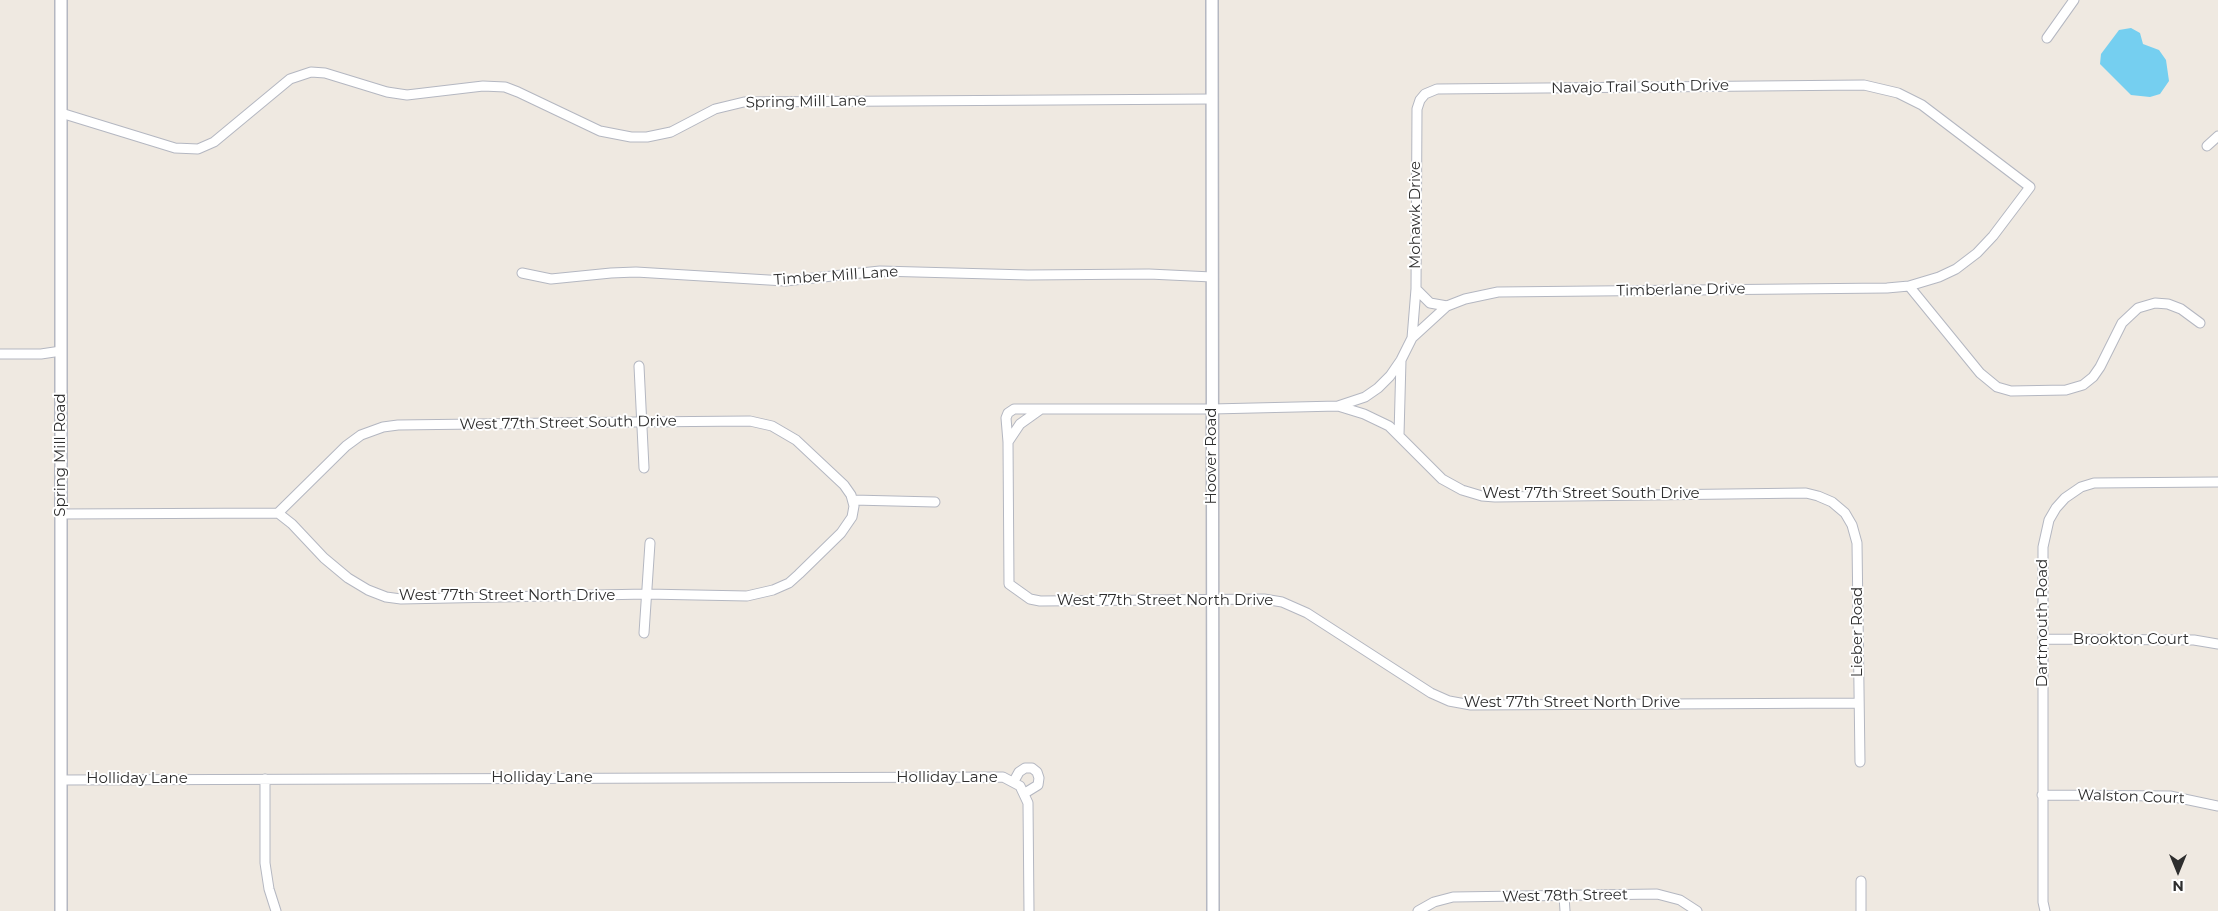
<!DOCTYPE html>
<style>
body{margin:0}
#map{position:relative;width:2218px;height:911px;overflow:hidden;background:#efe9e1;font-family:Montserrat,sans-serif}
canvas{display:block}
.north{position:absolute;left:2153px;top:846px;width:50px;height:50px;-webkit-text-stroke:4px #fff;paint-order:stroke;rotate:180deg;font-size:14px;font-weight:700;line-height:20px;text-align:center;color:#2e2e2e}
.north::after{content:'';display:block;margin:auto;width:18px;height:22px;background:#2e2e2e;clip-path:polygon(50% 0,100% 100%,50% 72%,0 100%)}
</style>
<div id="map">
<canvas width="2218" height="911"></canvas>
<div class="north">N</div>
</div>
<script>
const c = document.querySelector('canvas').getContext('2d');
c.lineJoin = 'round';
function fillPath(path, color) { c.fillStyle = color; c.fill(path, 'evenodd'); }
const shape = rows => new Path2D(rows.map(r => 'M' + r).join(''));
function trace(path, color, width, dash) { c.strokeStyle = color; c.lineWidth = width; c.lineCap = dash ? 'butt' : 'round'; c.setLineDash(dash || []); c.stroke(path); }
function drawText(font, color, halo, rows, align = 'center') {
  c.font = font + ' Montserrat,sans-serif'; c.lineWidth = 4; c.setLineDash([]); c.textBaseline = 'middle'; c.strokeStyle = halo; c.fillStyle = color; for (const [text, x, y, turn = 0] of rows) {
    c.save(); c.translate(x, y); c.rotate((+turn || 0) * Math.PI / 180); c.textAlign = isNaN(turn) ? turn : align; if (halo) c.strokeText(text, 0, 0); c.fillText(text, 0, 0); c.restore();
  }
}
const water = shape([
 [2131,28,2140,33,2143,44,2159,50,2166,60,2169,81,2160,94,2150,97,2131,95,2100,64,2101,54,2119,30]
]);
const minor = shape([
 [2047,38,2074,0],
 [61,113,175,148,198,149,214,142,290,79,311,72,325,73,387,92,407,95,483,86,505,87,518,92,600,131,631,137,647,137,671,132,715,109,744,102,1212,99],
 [2207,146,2218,136],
 [522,273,551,279,611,273,636,272,785,281,880,271,1028,275,1149,274,1212,277],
 [1909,286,1980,373,1997,387,2011,391,2066,390,2083,385,2093,377,2100,367,2122,323,2138,308,2155,303,2168,304,2181,309,2200,323],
 [1416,289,1430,303,1447,306],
 [0,354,41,354,61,351],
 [639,366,644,468],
 [1338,406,1365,397,1378,388,1390,376,1401,360,1412,338,1447,306,1465,299,1498,292,1887,288,1909,286,1939,277,1956,269,1977,253,1993,236,2030,187,1922,105,1898,93,1864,85,1437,89,1425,94,1420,100,1417,109,1416,289,1412,338],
 [1041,409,1020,424,1008,442,1009,584,1030,599,1040,601,1264,599,1282,602,1307,613,1431,693,1449,701,1471,705,1858,703],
 [1399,435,1401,360],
 [1008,442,1006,418,1008,413,1014,409,1212,409,1338,406,1364,414,1389,426,1442,479,1462,490,1482,496,1495,497,1806,493,1818,496,1832,502,1845,513,1852,525,1857,543,1860,762],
 [853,500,935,502],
 [61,514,278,513,292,524,324,558,348,578,368,590,386,597,401,599,646,594,747,596,773,590,789,583,799,574,841,533,852,517,854,506,851,495,844,485,796,440,772,426,750,421,635,422,398,425,383,427,361,435,346,446,278,513],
 [644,633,650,543],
 [2043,639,2194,640,2218,644],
 [265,779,265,863,269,889,276,911],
 [61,780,1003,777,1020,786,1028,803,1029,911],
 [1014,781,1019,772,1025,768,1032,768,1037,772,1039,778,1038,785,1025,793],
 [2042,795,2170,796,2218,806],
 [1861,881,1861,911],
 [1564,896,1565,911],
 [1418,911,1434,902,1453,897,1657,894,1680,900,1697,911],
 [2045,911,2043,902,2043,547,2049,520,2056,508,2065,498,2081,487,2094,483,2218,482]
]);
const tertiary = shape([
 [1212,0,1213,911],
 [61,911,61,0]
]);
const streetNames = [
 ["Navajo Trail South Drive",1640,87,-1],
 ["Spring Mill Lane",806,102,-1],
 ["Mohawk Drive",1416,215,-90],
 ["Timber Mill Lane",836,276,-4],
 ["Timberlane Drive",1681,290,-1],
 ["West 77th Street South Drive",568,423,-1],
 ["Spring Mill Road",61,455,-90],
 ["Hoover Road",1212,456,-90],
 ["West 77th Street South Drive",1591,494],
 ["West 77th Street North Drive",507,596],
 ["West 77th Street North Drive",1165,601],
 ["Dartmouth Road",2043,623,-90],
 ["Lieber Road",1858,632,-90],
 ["Brookton Court",2131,640],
 ["West 77th Street North Drive",1572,703],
 ["Holliday Lane",542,778],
 ["Holliday Lane",947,778],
 ["Holliday Lane",137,779],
 ["Walston Court",2131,797,2],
 ["West 78th Street",1565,896,-1]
];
fillPath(water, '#75cff0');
trace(minor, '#b4b7c1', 11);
trace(tertiary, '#b4b7c1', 14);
trace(minor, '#fff', 9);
trace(tertiary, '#fff', 11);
drawText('15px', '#2e2e2e', '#fff', streetNames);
</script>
